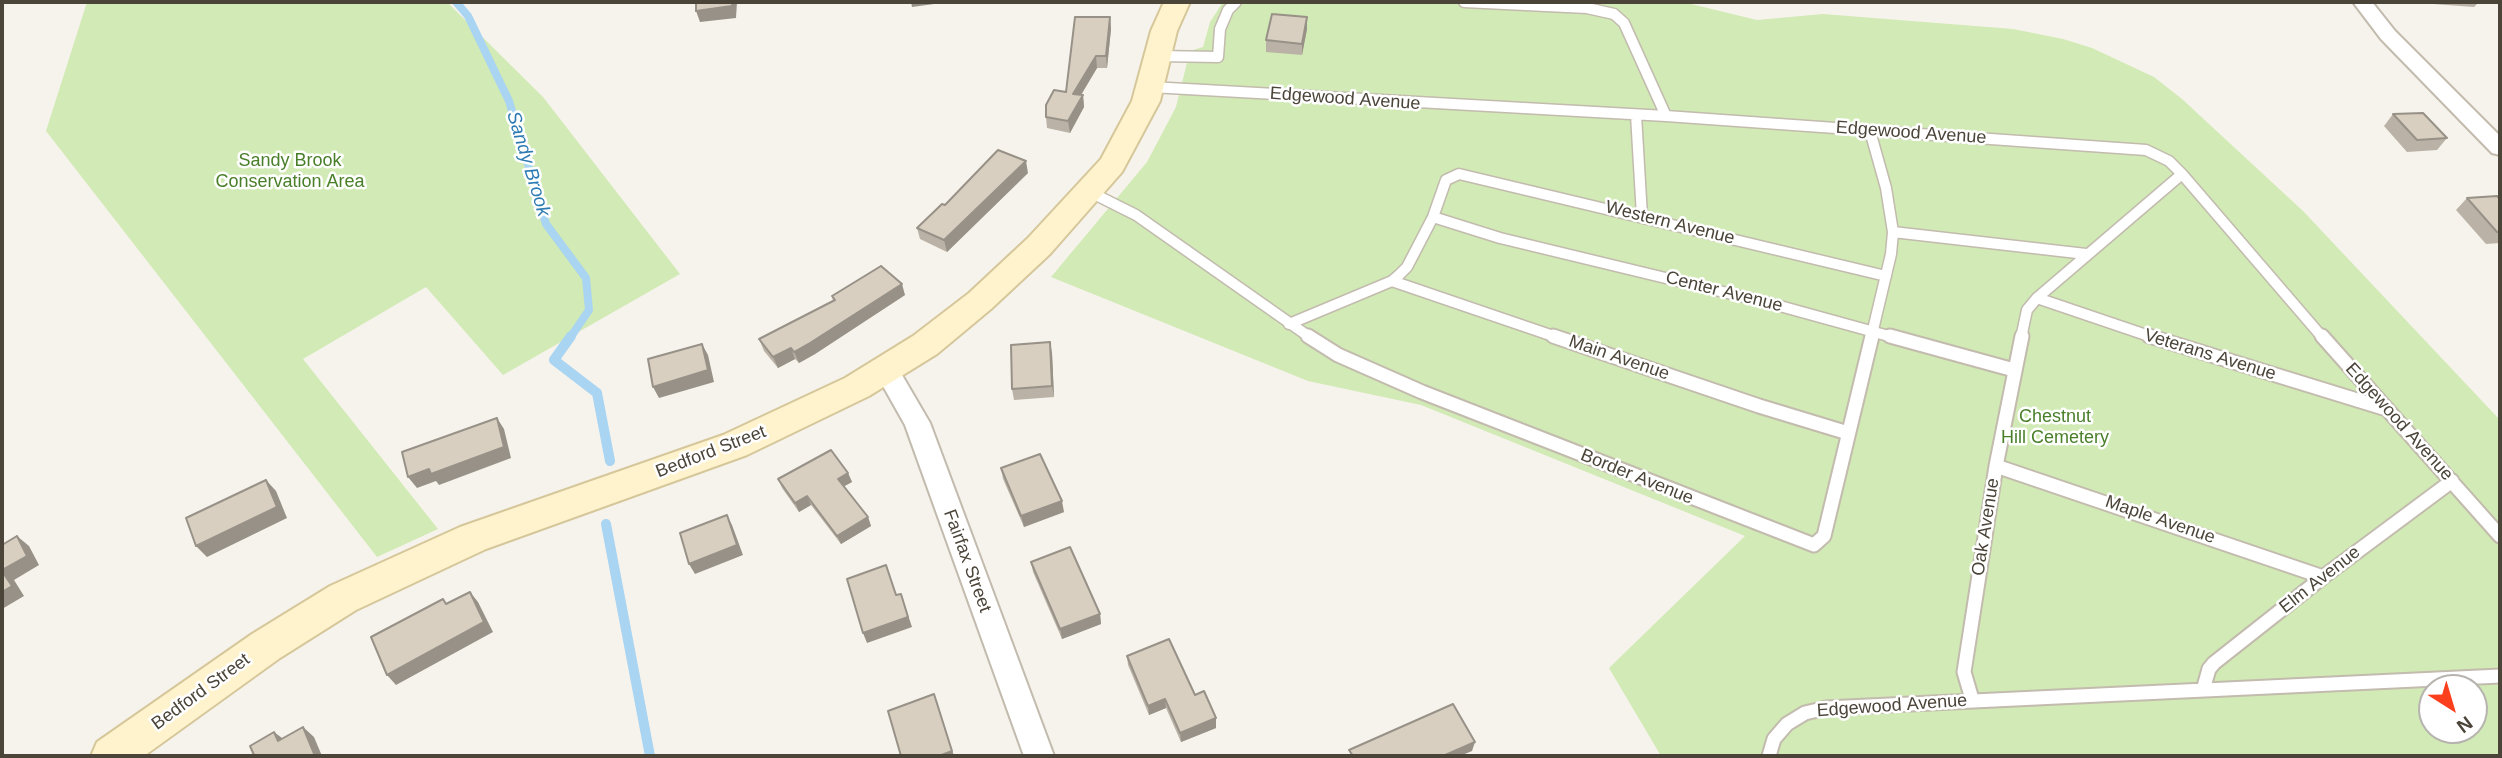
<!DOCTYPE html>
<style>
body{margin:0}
#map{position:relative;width:2502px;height:758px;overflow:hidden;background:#f6f3ec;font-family:Helvetica,sans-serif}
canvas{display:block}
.frame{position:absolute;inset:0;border:4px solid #4b4439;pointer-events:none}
.north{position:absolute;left:2418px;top:674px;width:70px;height:70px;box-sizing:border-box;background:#fff;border:2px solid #b7b4b0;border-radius:50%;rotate:143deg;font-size:19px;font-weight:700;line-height:28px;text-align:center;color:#4b4439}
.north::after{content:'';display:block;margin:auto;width:24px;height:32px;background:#fc3f1d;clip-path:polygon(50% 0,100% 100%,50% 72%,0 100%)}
</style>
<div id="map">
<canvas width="2502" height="758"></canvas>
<div class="frame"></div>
<div class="north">N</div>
</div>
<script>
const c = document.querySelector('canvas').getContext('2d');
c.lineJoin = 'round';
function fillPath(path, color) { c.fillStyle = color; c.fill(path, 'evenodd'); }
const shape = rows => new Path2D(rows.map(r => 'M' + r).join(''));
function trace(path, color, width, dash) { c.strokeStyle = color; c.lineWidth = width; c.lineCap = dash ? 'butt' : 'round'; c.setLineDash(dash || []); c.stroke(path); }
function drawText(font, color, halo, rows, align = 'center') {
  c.font = font + ' Helvetica,sans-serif'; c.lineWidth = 5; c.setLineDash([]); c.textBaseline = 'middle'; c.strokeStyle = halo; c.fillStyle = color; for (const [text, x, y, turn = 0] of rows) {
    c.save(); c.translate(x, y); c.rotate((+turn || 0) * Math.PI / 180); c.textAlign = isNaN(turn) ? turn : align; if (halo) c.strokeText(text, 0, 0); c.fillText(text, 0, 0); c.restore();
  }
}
const green = shape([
 [87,2,447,2,543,97,680,274,503,375,426,287,303,359,438,529,377,557,46,131],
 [1223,2,1668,2,1691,4,1757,20,1823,14,2013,29,2063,39,2092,48,2154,77,2182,99,2303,211,2500,420,2500,756,1661,756,1609,668,1745,536,1421,405,1308,381,1051,277,1147,162,1176,107,1190,51,1203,47,1210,22],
 [2432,688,2474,688,2474,730,2432,730]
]);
const streamFar1 = shape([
 [456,2,468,16,509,101,546,224,586,278,589,310,570,338]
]);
const stream = shape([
 [571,336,554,360,597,393,610,461],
 [606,524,650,756]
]);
const laneFar1 = shape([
 [1464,2,1587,8,1614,14,1624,23,1666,116],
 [1158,56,1218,57,1220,29,1228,10,1236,2],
 [1151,87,1666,116,2146,150,2169,161,2182,174,2323,338],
 [1636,115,1642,216],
 [1870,131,1886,188,1893,232,1891,254,1871,338],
 [1090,192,1136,215,1311,338],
 [1433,217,1500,238,1769,303,1896,338],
 [1893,232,2086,254],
 [1392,281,1559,338],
 [2037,298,2155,338],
 [1289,324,1392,281,1399,275,1407,267,1433,217,1446,180,1459,174,1886,276],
 [2021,338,2027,310,2037,298,2182,174]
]);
const lane = shape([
 [1308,336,1338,355,1422,392,1814,545,1824,536,1872,336],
 [1553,336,1759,406,1848,433],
 [1890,336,2014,370],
 [2149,336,2383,408],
 [2322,336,2500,536],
 [1996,466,2323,577],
 [2203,690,2209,669,2214,663,2323,577,2452,481],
 [1972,699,1964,672,1996,466,2022,336],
 [1769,756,1774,739,1787,724,1805,713,1826,708,2500,676]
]);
const street = shape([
 [2353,2,2372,2,2395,31,2500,136,2500,155,2492,153,2381,39,2353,2],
 [886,361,895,363,930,423,1054,756,1024,756,905,425,874,370,877,363,886,361]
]);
const secondary = shape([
 [1164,2,1190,2,1177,31,1160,101,1122,172,1050,254,991,309,937,354,869,396,747,455,486,549,356,610,280,658,144,756,91,756,97,742,252,634,330,586,460,527,723,435,845,378,913,336,969,293,1028,238,1101,159,1132,101,1151,31,1164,2]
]);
const wall = shape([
 [2431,2,2479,2,2474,7,2433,4],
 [1110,17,1111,29,1107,68,1097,68,1081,95,1083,95,1084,107,1070,133,1047,128,1046,117,1066,92],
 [1307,29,1302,55,1266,52,1266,40],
 [2393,114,2447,138,2437,150,2407,152,2384,126],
 [1028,173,947,252,920,239,917,228,945,205],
 [2467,198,2500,199,2500,243,2486,244,2456,210],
 [905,295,815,354,799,363,795,359,778,368,764,351,759,339,833,301,832,296],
 [1052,353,1054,397,1014,400,1012,389],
 [1001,468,1064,512,1024,527,1003,479],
 [848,473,852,482,844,486,868,517,871,526,841,544,811,505,799,512,782,488,778,479],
 [1031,562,1100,614,1101,624,1062,639,1033,572],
 [1127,656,1195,695,1216,718,1216,728,1181,742,1166,708,1149,715,1128,665]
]);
const shadedWall = shape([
 [732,2,737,2,736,18,700,22,696,11],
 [911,2,949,2,912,7],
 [1110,17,1111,29,1107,68,1106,56],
 [1307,17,1307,29,1302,55,1302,44],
 [1096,56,1097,68,1075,105,1073,94],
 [1083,95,1084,107,1070,133,1068,121],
 [1026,161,1028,173,947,252,944,240],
 [902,284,905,295,815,354,799,363,794,352],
 [1050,342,1052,353,1054,397,1052,386],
 [702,344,708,355,714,382,659,398,653,387],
 [791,348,795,359,778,368,773,357],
 [497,418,504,429,511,458,439,485,436,481,417,488,408,477],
 [848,473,852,482,841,488,838,479],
 [266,480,276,491,287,518,207,557,196,546],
 [807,496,811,505,799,512,795,503],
 [1062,501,1064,512,1024,527,1021,516],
 [727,515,732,525,743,555,695,574,689,564],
 [868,517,871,526,841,544,837,536],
 [17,536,29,546,39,565,14,580,24,596,2,609,2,570],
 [470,592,478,602,493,632,396,685,387,675],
 [901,594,912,627,867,643,863,633],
 [1100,614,1101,624,1062,639,1060,629],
 [934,694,937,703,954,756,939,756],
 [1165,699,1166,708,1149,715,1148,706],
 [1216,718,1216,728,1181,742,1180,733],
 [303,727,314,737,322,756,315,756],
 [274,732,286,741,278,741],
 [1475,742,1472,751,1460,756,1443,756]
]);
const building = shape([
 [696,2,732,2,732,6,696,11,696,2],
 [1272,14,1307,17,1302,44,1266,40,1272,14],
 [1075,17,1110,17,1106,56,1096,56,1073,94,1083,95,1068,121,1046,117,1046,105,1054,90,1066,92,1075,17],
 [2423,113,2447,138,2417,140,2393,114,2423,113],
 [998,150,1026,161,944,240,917,228,942,204,945,205,998,150],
 [2497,196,2500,199,2500,232,2497,232,2467,198,2497,196],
 [881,266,902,284,810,343,794,352,791,348,773,357,759,339,835,300,832,296,881,266],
 [1050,342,1052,386,1012,389,1011,345,1050,342],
 [702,344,708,370,653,387,648,359,702,344],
 [497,418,504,447,431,474,429,469,408,477,402,452,497,418],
 [831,450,848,473,838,479,868,517,837,536,807,496,795,503,778,479,831,450],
 [1040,454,1062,501,1021,516,1001,468,1040,454],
 [266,480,277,507,196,546,186,518,266,480],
 [727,515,737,545,689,564,680,533,727,515],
 [17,536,27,556,2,570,2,545,17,536],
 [1070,547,1100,614,1060,629,1031,562,1070,547],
 [886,565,896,595,901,594,908,617,863,633,847,579,886,565],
 [2,571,12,586,2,592,2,571],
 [470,592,484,622,387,675,371,637,443,599,446,604,470,592],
 [1169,639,1195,695,1204,691,1216,718,1180,733,1165,699,1148,706,1127,656,1169,639],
 [934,694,952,751,939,756,901,756,888,711,934,694],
 [1453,704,1475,742,1443,756,1353,756,1349,750,1453,704],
 [303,727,315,756,252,756,254,755,250,746,274,732,278,741,303,727]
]);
const streetNames = [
 ["Edgewood Avenue",1345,99,4],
 ["Edgewood Avenue",1911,133,4],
 ["Western Avenue",1670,223,14],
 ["Center Avenue",1724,292,14],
 ["Veterans Avenue",2210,355,17],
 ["Main Avenue",1619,358,19],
 ["Edgewood Avenue",2399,422,48],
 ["Bedford Street",711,452,-21],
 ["Border Avenue",1637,477,22],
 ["Maple Avenue",2160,520,19],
 ["Oak Avenue",1986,527,-81],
 ["Fairfax Street",967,561,70],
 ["Elm Avenue",2320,580,-38],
 ["Bedford Street",201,692,-36],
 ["Edgewood Avenue",1892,706,-4]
];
const parkNames = [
 ["Sandy Brook",290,161],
 ["Conservation Area",290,182],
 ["Chestnut",2055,417],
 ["Hill Cemetery",2055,438]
];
const waterNames = [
 ["Sandy Brook",528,164,73]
];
fillPath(green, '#d2eab5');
trace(streamFar1, '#a9d4f2', 8);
trace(stream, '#a9d4f2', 10);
trace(laneFar1, '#c2bbae', 13);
trace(lane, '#c2bbae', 17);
trace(street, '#c2bbae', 4);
trace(secondary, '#d6c79b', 4);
trace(laneFar1, '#fff', 10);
trace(lane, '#fff', 13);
fillPath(street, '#fff');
fillPath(secondary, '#fff3cd');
fillPath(wall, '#bab2a6');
fillPath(shadedWall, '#979187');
fillPath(building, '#d8cfc1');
trace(building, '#979187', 2);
drawText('18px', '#4b4439', '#fff', streetNames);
drawText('18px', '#4a7f2a', '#fff', parkNames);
drawText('italic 19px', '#2e7ab2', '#fff', waterNames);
</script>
